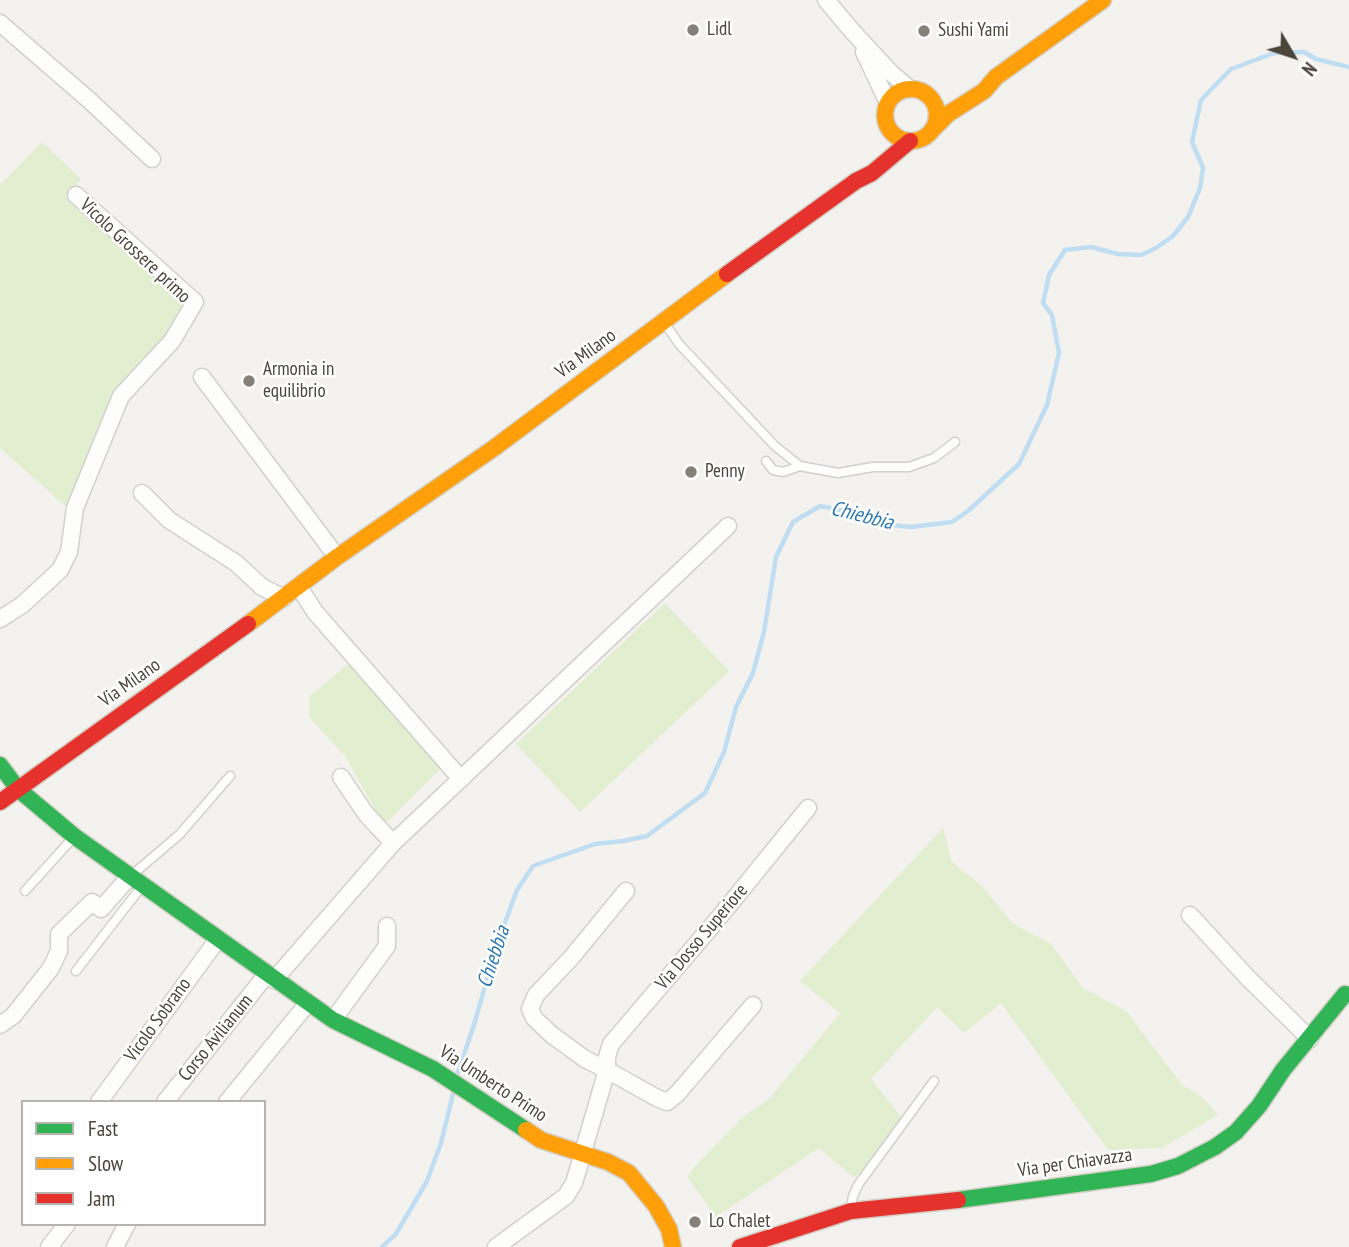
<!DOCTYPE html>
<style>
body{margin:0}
#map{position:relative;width:1349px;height:1247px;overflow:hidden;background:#f4f2ee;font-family:"PT Sans Narrow",sans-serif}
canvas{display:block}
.legend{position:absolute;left:21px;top:1100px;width:245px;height:126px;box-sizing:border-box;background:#fff;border:2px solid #b7b4b0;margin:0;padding:9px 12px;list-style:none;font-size:21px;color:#4b4439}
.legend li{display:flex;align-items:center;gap:14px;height:35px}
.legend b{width:35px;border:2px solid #b7b4b0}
.north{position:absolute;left:1258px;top:21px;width:70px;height:70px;-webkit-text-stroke:5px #fff;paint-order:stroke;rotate:129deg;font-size:19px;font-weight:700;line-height:28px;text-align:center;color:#4b4439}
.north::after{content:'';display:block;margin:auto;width:24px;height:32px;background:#4b4439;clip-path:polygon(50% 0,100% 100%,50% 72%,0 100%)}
</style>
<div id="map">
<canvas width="1349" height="1247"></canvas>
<ul class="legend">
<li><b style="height:9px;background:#30b455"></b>Fast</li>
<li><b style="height:9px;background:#ff9f0a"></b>Slow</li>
<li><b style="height:9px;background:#e5322d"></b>Jam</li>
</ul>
<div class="north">N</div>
</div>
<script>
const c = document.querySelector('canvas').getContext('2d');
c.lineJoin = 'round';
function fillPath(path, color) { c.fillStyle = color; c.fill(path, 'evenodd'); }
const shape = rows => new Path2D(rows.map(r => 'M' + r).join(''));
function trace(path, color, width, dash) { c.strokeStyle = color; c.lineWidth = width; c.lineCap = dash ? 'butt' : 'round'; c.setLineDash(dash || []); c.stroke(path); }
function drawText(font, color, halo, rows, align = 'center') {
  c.font = font + ' "PT Sans Narrow",sans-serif'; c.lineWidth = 5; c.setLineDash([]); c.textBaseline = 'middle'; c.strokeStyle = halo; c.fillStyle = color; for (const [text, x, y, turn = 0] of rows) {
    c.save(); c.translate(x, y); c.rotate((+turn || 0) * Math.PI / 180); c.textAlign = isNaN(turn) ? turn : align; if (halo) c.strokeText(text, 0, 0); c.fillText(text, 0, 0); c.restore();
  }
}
const green = shape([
 [42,142,81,179,68,197,188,305,169,342,116,396,71,511,0,448,0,185],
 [665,603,729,671,580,812,516,744],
 [348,664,443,766,384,825,345,756,309,717,309,697],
 [943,828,952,862,982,886,1012,923,1051,944,1083,988,1126,1011,1183,1086,1201,1096,1218,1115,1162,1148,1108,1150,1001,1003,964,1033,937,1007,871,1079,902,1118,866,1170,853,1177,819,1148,716,1217,687,1177,699,1162,744,1116,768,1100,840,1013,800,981]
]);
const stream = shape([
 [457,1075,474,1025,496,947,517,890,533,866,595,844,623,841,647,836,705,793,724,752,736,707,753,673,764,632,776,557,793,522,820,506,856,513,878,524,911,527,952,522,968,511,1019,464,1047,405,1059,353,1052,315,1043,303,1049,275,1065,250,1091,247,1118,254,1141,255,1156,248,1173,236,1188,217,1200,188,1203,168,1192,142,1201,100,1231,69,1274,53,1304,52,1316,59,1349,67],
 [382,1247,396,1234,427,1181,441,1143,454,1090]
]);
const lane = shape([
 [664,322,679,344,775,446,800,466,838,473,873,467,909,467,934,458,955,442],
 [766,461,773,470,783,472,800,466],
 [132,875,180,834,230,776],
 [25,891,72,839],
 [76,971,142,886],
 [851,1208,853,1196,858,1185,934,1081]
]);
const street = shape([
 [826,0,853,32,891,73,910,89],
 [0,23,89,100,152,159],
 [864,52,888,103],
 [202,377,337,557],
 [142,493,169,520,236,563,262,587,284,598],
 [299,587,315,612,461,779],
 [0,619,22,605,60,570,69,552,75,508,121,396,172,341,195,302,76,195],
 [341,777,366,814,393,843],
 [626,891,571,958,536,995,530,1009,534,1018,552,1035,585,1059,607,1070,607,1057,611,1044,717,920,808,808],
 [1190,915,1248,978,1310,1039],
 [274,980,393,843,728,526],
 [333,1020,387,946,387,926],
 [0,1025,13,1016,51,968,59,951,59,934,92,902,101,909,130,876],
 [99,1102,218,939],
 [165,1102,267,974],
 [227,1102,308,1003],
 [49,1247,67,1224],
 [115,1247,127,1224],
 [496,1247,566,1196,574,1183,607,1070,657,1098,667,1102,677,1094,753,1005]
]);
const fast = shape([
 [0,765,18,789,74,836,333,1020,433,1069,526,1130],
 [958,1200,1151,1174,1178,1166,1215,1147,1236,1132,1259,1106,1283,1070,1345,994]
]);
const slow = shape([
 '885 115a26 26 0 1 1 52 0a26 26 0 1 1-52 0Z',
 [932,130,948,114,984,91,996,77,1103,0],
 [248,624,337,557,494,448,727,274],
 [526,1130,541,1140,608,1162,629,1173,656,1206,669,1229,673,1247]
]);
const jam = shape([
 [727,274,856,181,872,173,910,141],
 [0,802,248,624],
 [740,1247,851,1211,958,1200]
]);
const markers = [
 [693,30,7,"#868178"],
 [924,31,7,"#868178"],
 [249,381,7,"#868178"],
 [691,472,7,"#868178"],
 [695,1222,7,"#868178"]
];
const poiNames = [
 ["Lidl",707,30],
 ["Sushi Yami",938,31],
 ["Armonia in",263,370],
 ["equilibrio",263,392],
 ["Penny",705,472],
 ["Lo Chalet",709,1222]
];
const streetNames = [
 ["Vicolo Grossere primo",135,251,43],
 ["Via Milano",586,354,-36],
 ["Via Milano",130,683,-35],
 ["Via Dosso Superiore",702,937,-50],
 ["Vicolo Sobrano",158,1020,-54],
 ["Corso Avilianum",216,1038,-51],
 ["Via Umberto Primo",493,1084,33],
 ["Via per Chiavazza",1075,1163,-8]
];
const waterNames = [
 ["Chiebbia",862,516,14],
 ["Chiebbia",494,957,-72]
];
fillPath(green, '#e1eecf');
trace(stream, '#c0ddf1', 4.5);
trace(lane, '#d2d0cb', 11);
trace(street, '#d2d0cb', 19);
trace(fast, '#d3cfc5', 19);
trace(slow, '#d3cfc5', 19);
trace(jam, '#d3cfc5', 19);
trace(lane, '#fdfdfc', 8);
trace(street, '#fdfdfc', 16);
trace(fast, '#30b455', 16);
trace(slow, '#ff9f0a', 16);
trace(jam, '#e5322d', 16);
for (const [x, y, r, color] of markers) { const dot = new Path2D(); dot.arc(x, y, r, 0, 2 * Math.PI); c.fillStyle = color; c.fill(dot); trace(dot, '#fff', 2.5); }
drawText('19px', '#4b4439', '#fff', poiNames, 'left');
drawText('19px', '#4b4439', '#fff', streetNames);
drawText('italic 21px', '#2e7ab2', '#fff', waterNames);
</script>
